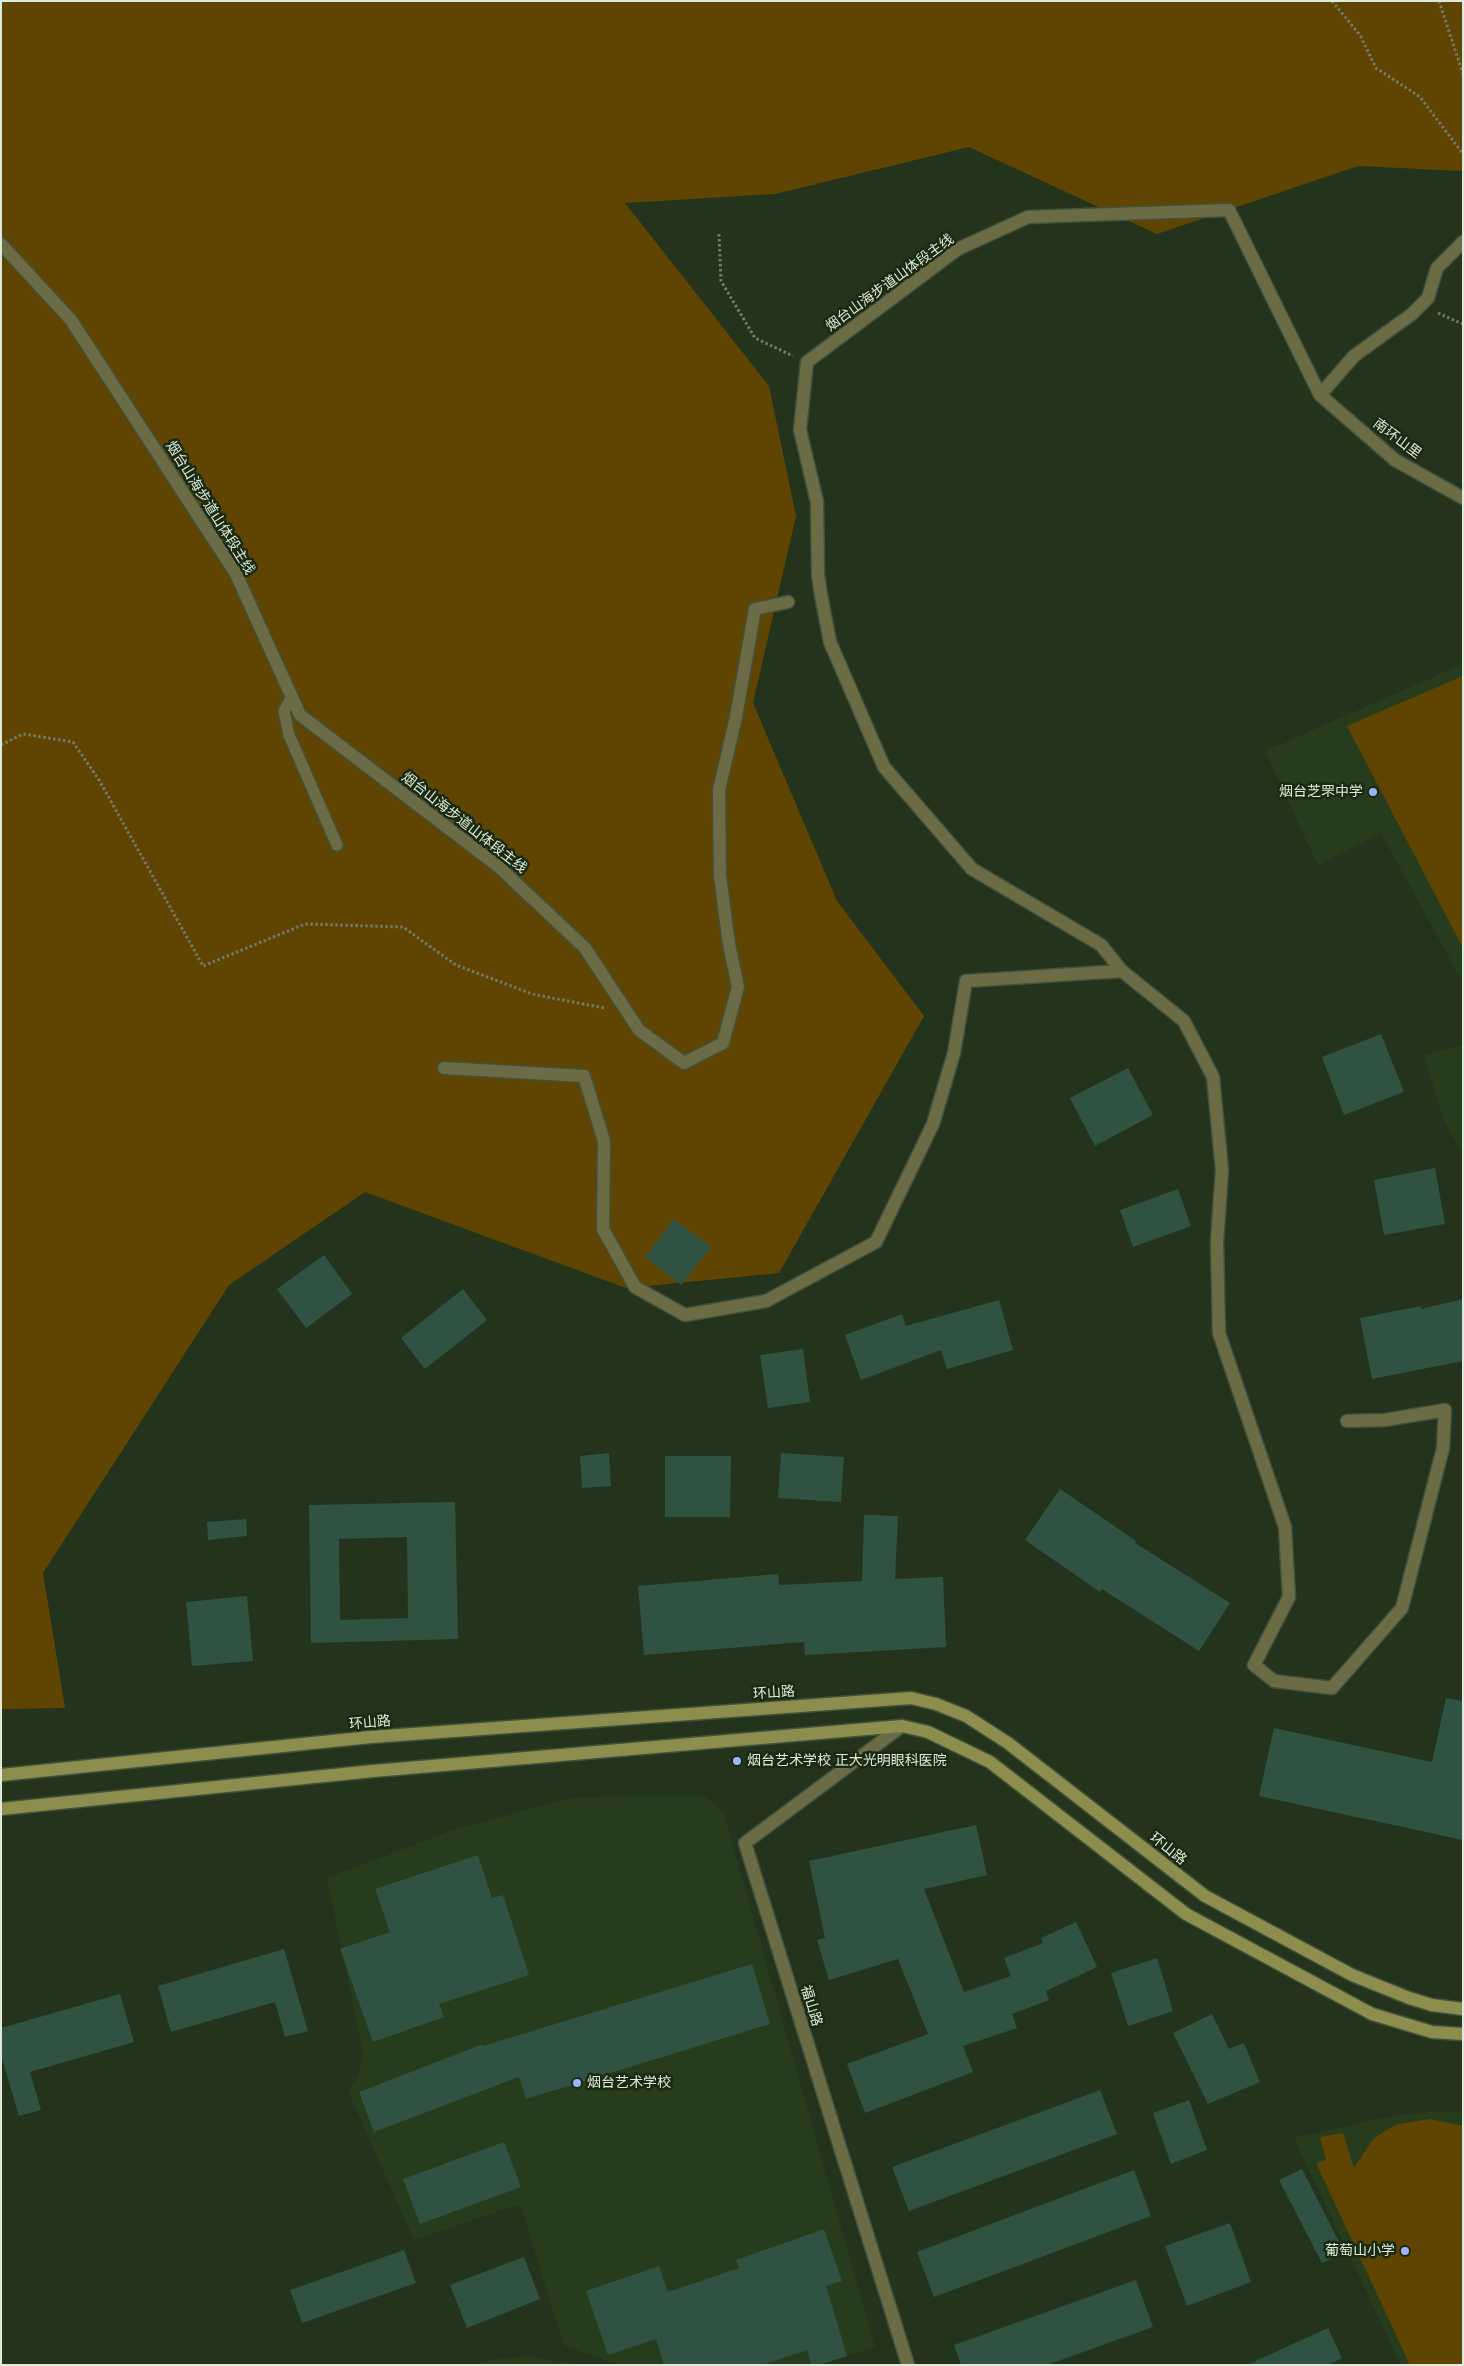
<!DOCTYPE html>
<meta charset="utf-8">
<style>
body{margin:0}
#map{position:relative;width:1464px;height:2366px;overflow:hidden;background:#24341c;font-family:"Noto Sans",sans-serif}
canvas{display:block}
.frame{position:absolute;inset:0;border:2px solid #dfeada;pointer-events:none}
</style>
<div id="map">
<canvas width="1464" height="2366"></canvas>
<div class="frame"></div>
</div>
<script>
const c = document.querySelector('canvas').getContext('2d');
c.lineJoin = 'round';
function fillPath(path, color) { c.fillStyle = color; c.fill(path, 'evenodd'); }
const shape = rows => new Path2D(rows.map(r => 'M' + r).join(''));
function trace(path, color, width, dash) { c.strokeStyle = color; c.lineWidth = width; c.lineCap = dash ? 'butt' : 'round'; c.setLineDash(dash || []); c.stroke(path); }
function drawText(font, color, halo, rows, align = 'center') {
  c.font = font + ' "Noto Sans","Noto Sans SC",sans-serif'; c.lineWidth = 5; c.setLineDash([]); c.textBaseline = 'middle'; c.strokeStyle = halo; c.fillStyle = color; for (const [text, x, y, turn = 0] of rows) {
    c.save(); c.translate(x, y); c.rotate((+turn || 0) * Math.PI / 180); c.textAlign = isNaN(turn) ? turn : align; if (halo) c.strokeText(text, 0, 0); c.fillText(text, 0, 0); c.restore();
  }
}
const built = shape([
 [1463,664,1463,983,1381,833,1318,865,1265,751],
 [1463,1045,1463,1155,1445,1122,1423,1055],
 [704,1796,723,1811,875,2347,816,2365,618,2365,564,2345,520,2204,414,2240,348,2091,359,2074,363,2053,327,1878,455,1829,576,1797],
 [1438,2111,1463,2112,1463,2365,1401,2365,1294,2138,1392,2116],
 [529,2356,580,2365,476,2365,489,2360]
]);
const green = shape([
 [1,1,1463,1,1463,171,1358,166,1157,234,969,147,775,194,625,203,769,386,796,516,753,703,837,901,924,1016,779,1273,626,1288,365,1192,229,1285,43,1573,65,1708,1,1709],
 [1463,676,1463,948,1347,726],
 [1430,2119,1463,2126,1463,2365,1410,2365,1316,2163,1326,2160,1320,2137,1343,2133,1354,2168,1373,2139,1385,2131,1398,2124]
]);
const building = shape([
 [1381,1034,1404,1092,1344,1115,1322,1057],
 [1128,1068,1153,1115,1095,1146,1070,1098],
 [1435,1168,1445,1224,1384,1235,1374,1180],
 [1178,1189,1191,1226,1133,1247,1120,1210],
 [674,1219,711,1247,681,1285,645,1257],
 [324,1255,352,1294,306,1328,277,1289],
 [463,1289,487,1320,425,1369,401,1338],
 [1463,1299,1463,1361,1372,1379,1360,1318,1421,1306,1421,1309],
 [999,1300,1013,1350,947,1369,941,1350,861,1380,845,1335,902,1314,906,1326],
 [803,1349,810,1402,768,1408,760,1355],
 [609,1453,611,1486,582,1488,580,1456],
 [781,1453,844,1457,841,1502,778,1498],
 [665,1456,731,1456,730,1517,665,1517],
 [1060,1489,1136,1541,1135,1543,1230,1603,1199,1651,1102,1589,1100,1592,1025,1540],
 [455,1502,458,1639,311,1643,309,1505],
 [407,1537,408,1618,340,1620,339,1539],
 [864,1515,898,1516,895,1579,943,1577,946,1647,805,1655,804,1642,644,1655,638,1586,778,1574,779,1585,862,1581],
 [246,1519,247,1536,208,1540,207,1522],
 [247,1596,253,1661,192,1666,186,1602],
 [1446,1698,1463,1701,1463,1840,1259,1796,1274,1728,1432,1762],
 [976,1825,987,1875,924,1889,964,1992,1011,1976,1004,1958,1043,1943,1041,1938,1076,1922,1097,1967,1046,1991,1049,2000,1012,2014,1017,2028,963,2046,973,2072,865,2113,847,2064,928,2034,898,1959,829,1980,817,1940,825,1938,809,1861],
 [478,1855,492,1898,503,1895,529,1975,439,2004,444,2017,373,2042,340,1949,390,1932,375,1889],
 [284,1949,308,2031,285,2037,275,2002,171,2032,158,1986],
 [1157,1958,1173,2011,1128,2026,1111,1973],
 [752,1964,770,2024,526,2099,519,2077,374,2132,359,2092,483,2044,483,2046],
 [120,1994,134,2042,30,2072,41,2110,19,2116,1,2055,1,2028],
 [1212,2014,1229,2049,1244,2043,1260,2082,1208,2104,1173,2033],
 [1100,2090,1117,2134,909,2211,892,2167],
 [1189,2100,1207,2150,1171,2164,1153,2113],
 [504,2142,521,2187,420,2224,403,2179],
 [1302,2169,1344,2252,1322,2263,1279,2180],
 [1134,2170,1151,2216,934,2297,917,2252],
 [1230,2223,1251,2282,1187,2306,1165,2246],
 [824,2229,842,2281,826,2286,847,2356,819,2365,811,2365,807,2350,762,2365,664,2365,656,2339,608,2355,586,2291,659,2266,668,2292,739,2268,736,2260],
 [404,2250,416,2283,302,2323,290,2290],
 [524,2257,540,2299,467,2328,450,2285],
 [1136,2280,1153,2327,1047,2365,961,2365,954,2345],
 [1328,2328,1342,2358,1328,2365,1247,2365]
]);
const path = shape([
 [1332,1,1360,35,1376,68,1420,97,1463,154],
 [1439,1,1463,74],
 [719,234,721,281,755,338,793,356],
 [1438,313,1463,324],
 [1,745,23,734,73,742,99,780,203,966,305,924,403,927,456,965,532,994,604,1008]
]);
const service = shape([
 [292,696,284,711,289,735,337,845]
]);
const pedestrian = shape([
 [1,244,71,320,236,574,300,715,499,867,585,948,639,1030,684,1063,723,1043,738,987,729,944,720,876,719,790,736,717,755,609,788,602],
 [1412,314,1428,298,1437,268,1463,242],
 [821,595,818,575,817,502,800,430,807,362,958,249,1028,217,1229,210]
]);
const minor = shape([
 [1229,210,1320,395,1395,460,1463,498],
 [1320,395,1354,356,1412,314],
 [821,595,830,642,884,767,972,869,1101,945,1122,971,1184,1021,1213,1077,1222,1170,1217,1241,1219,1333,1285,1527,1289,1597,1254,1665,1274,1681,1332,1688,1402,1608,1443,1448,1445,1410,1385,1420,1347,1421],
 [444,1068,584,1076,604,1141,603,1229,635,1287,685,1315,766,1301,876,1242,933,1124,954,1053,966,981,1122,971],
 [902,1726,745,1843,908,2365]
]);
const secondary = shape([
 [1,1775,371,1737,911,1698,936,1704,966,1716,1008,1743,1205,1896,1352,1975,1409,1998,1432,2005,1463,2009],
 [1,1809,373,1771,902,1726,928,1732,990,1762,1186,1914,1372,2014,1432,2032,1463,2034]
]);
const markers = [
 [1373,792,5,"#9cb4fd"],
 [737,1761,5,"#9cb4fd"],
 [577,2083,5,"#9cb4fd"],
 [1405,2251,5,"#9cb4fd"]
];
const streetNames = [
 ["烟台山海步道山体段主线",890,283,-36],
 ["南环山里",1397,439,37],
 ["烟台山海步道山体段主线",210,508,58],
 ["烟台山海步道山体段主线",464,823,38],
 ["环山路",774,1693,-4],
 ["环山路",370,1723,-5],
 ["环山路",1168,1849,38],
 ["福山路",811,2006,73]
];
const poiNames = [
 ["烟台芝罘中学",1363,792],
 ["烟台艺术学校 正大光明眼科医院",747,1761,"left"],
 ["烟台艺术学校",587,2083,"left"],
 ["葡萄山小学",1395,2251]
];
fillPath(built, '#273c1d');
fillPath(green, '#604502');
fillPath(building, '#305242');
trace(service, '#42513a', 14);
trace(pedestrian, '#42513a', 15);
trace(minor, '#42513a', 15);
trace(secondary, '#42513a', 15);
trace(path, '#6e7c68', 3, [2.5, 2.5]);
trace(service, '#6b6c45', 11);
trace(pedestrian, '#6b6c45', 12);
trace(minor, '#6b6c45', 12);
trace(secondary, '#8d8e4e', 12);
for (const [x, y, r, color] of markers) { const dot = new Path2D(); dot.arc(x, y, r, 0, 2 * Math.PI); c.fillStyle = color; c.fill(dot); trace(dot, '#1a2a12', 2); }
drawText('14px', '#dfeada', '#1a2a12', streetNames);
drawText('14px', '#dfeada', '#1a2a12', poiNames, 'right');
</script>
